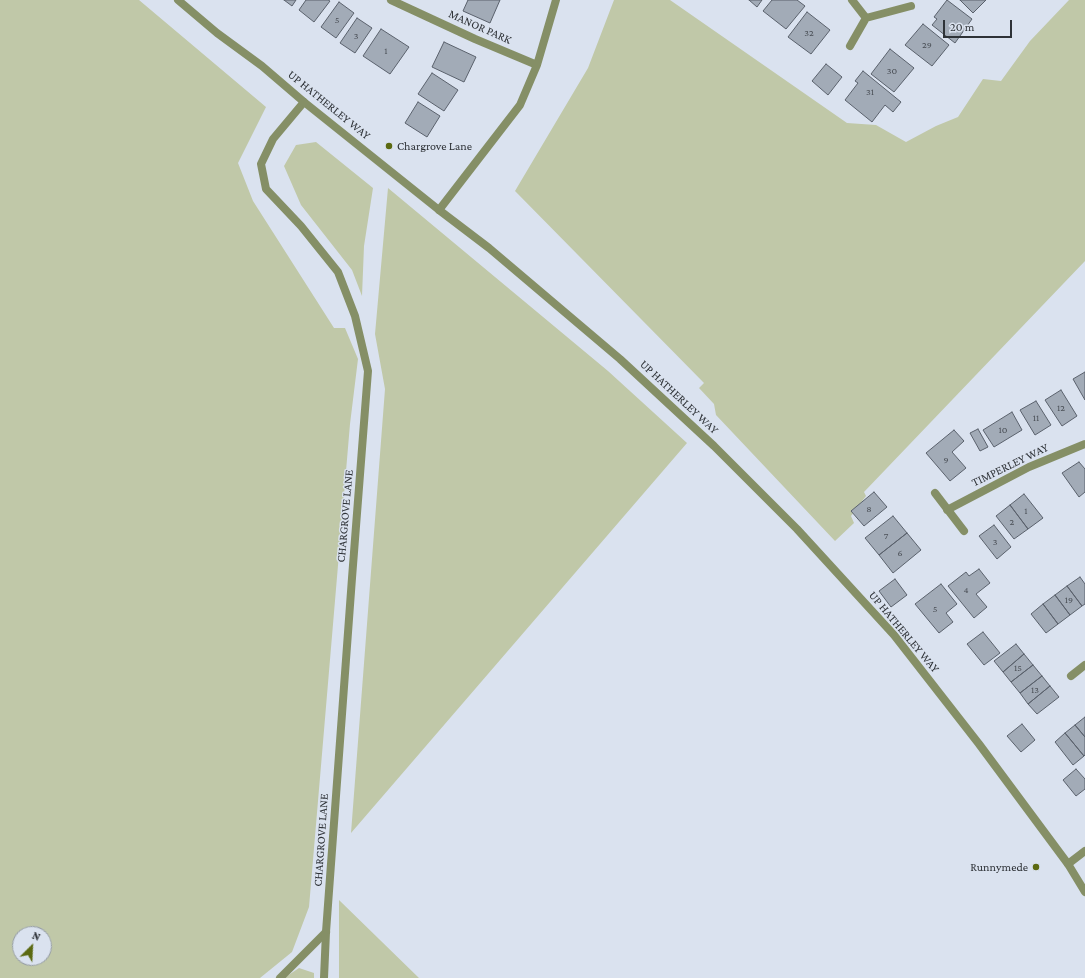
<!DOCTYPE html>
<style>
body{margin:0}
#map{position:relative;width:1085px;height:978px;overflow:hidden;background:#dae2ef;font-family:"Crimson Pro",serif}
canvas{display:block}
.north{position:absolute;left:12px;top:926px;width:40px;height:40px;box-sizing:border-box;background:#dae2ef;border:1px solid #959ca5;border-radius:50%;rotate:24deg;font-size:11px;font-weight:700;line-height:16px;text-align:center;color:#2e3237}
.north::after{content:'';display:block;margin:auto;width:14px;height:18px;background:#5b6911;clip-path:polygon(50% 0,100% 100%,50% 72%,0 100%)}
.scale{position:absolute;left:943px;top:20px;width:69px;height:18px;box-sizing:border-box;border:2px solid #2e3237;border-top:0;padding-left:5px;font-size:12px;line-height:14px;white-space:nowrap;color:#2e3237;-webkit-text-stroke:3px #dae2ef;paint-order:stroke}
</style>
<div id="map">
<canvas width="1085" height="978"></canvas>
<div class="north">N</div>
<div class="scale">20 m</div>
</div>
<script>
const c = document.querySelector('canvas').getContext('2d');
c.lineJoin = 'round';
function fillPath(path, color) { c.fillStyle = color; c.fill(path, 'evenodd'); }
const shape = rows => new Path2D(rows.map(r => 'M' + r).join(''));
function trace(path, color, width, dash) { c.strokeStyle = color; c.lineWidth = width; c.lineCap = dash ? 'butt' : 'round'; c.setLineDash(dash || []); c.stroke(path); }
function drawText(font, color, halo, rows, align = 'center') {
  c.font = font + ' "Crimson Pro",serif'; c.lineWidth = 3; c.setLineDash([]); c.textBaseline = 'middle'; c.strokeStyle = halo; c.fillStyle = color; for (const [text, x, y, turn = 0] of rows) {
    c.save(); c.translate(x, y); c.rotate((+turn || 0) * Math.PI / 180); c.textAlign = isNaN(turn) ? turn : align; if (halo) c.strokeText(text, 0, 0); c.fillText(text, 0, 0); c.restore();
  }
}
const green = shape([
 [0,0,139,0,266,107,238,163,253,201,334,328,345,328,358,359,350,424,309,907,292,952,260,978,0,978],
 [20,934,44,934,44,958,20,958],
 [614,0,670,0,847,123,876,125,906,142,936,126,958,117,983,79,1001,81,1030,41,1069,0,1085,0,1085,261,864,492,866,496,851,516,854,523,835,541,716,415,714,404,699,388,704,383,515,191,588,68],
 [316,142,373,188,364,246,362,296,352,270,301,205,284,166,296,145],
 [388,188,608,371,687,443,351,833,385,389,375,334],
 [339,900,419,978,339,978],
 [299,968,314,973,314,978,284,978]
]);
const building = shape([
 [284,0,296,0,292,6,284,0],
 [306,0,328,0,330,1,314,22,299,10,306,0],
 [468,0,500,0,490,23,463,11,468,0],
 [749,0,762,0,757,7,749,0],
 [772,0,797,0,805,6,786,29,763,11,772,0],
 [947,0,972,19,955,43,932,25,937,19,934,17,947,0],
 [960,0,986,0,973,13,960,0],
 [339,2,354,13,336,38,321,27,339,2],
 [807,12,830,30,811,54,788,37,807,12],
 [357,18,372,28,355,53,340,43,357,18],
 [923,24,949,45,932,66,905,45,923,24],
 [381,29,409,47,390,74,363,56,381,29],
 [444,42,476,57,464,82,432,67,444,42],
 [890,49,914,68,894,92,871,74,890,49],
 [826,64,842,77,828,95,812,81,826,64],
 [863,71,901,102,893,112,885,105,872,122,845,100,858,83,855,81,863,71],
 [432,73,458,90,444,111,418,94,432,73],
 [418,102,440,116,427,137,405,123,418,102],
 [1085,372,1085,400,1073,379,1085,372],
 [1061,390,1077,416,1062,426,1045,400,1061,390],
 [1036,401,1051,425,1035,435,1020,410,1036,401],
 [1012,412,1022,430,994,447,983,430,1012,412],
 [978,429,988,447,980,451,970,433,978,429],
 [954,430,964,441,952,452,966,468,950,481,926,453,954,430],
 [1079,462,1085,469,1085,492,1079,497,1062,473,1079,462],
 [874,492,887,507,864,526,851,511,874,492],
 [1024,494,1043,518,1028,529,1010,505,1024,494],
 [1010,505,1028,529,1014,539,996,516,1010,505],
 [893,516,907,533,879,555,865,538,893,516],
 [994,525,1011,547,997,559,979,536,994,525],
 [907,533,921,550,893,573,879,555,907,533],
 [979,569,990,583,976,594,987,607,974,618,948,586,966,572,969,576,979,569],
 [1080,577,1085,584,1085,604,1082,606,1067,586,1080,577],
 [895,579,907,595,891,607,879,591,895,579],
 [941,584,957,604,946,613,953,622,939,633,915,604,941,584],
 [1067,586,1082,606,1070,615,1055,595,1067,586],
 [1055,595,1070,615,1058,624,1043,604,1055,595],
 [1043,604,1058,624,1046,633,1031,614,1043,604],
 [983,632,1000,653,984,665,967,644,983,632],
 [1016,644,1024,654,1003,672,994,661,1016,644],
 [1024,654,1033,665,1011,682,1003,672,1024,654],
 [1033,665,1042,676,1020,693,1011,682,1033,665],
 [1042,676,1050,686,1028,704,1020,693,1042,676],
 [1050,686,1059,697,1037,714,1028,704,1050,686],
 [1085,717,1085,737,1075,725,1085,717],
 [1022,724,1035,740,1021,752,1007,736,1022,724],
 [1075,725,1085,737,1085,755,1084,756,1065,733,1075,725],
 [1065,733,1084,756,1073,765,1055,742,1065,733],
 [1076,769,1085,779,1085,789,1076,796,1063,780,1076,769]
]);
const service = shape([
 [280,978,326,932]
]);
const minor = shape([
 [391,0,475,39,537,65],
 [852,0,866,18],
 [850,46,866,18,911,6],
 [304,102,273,139,261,164,266,189,301,226,338,272,355,316,368,371,352,578,326,932,324,978],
 [439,210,520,105,537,65,556,0],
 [935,493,964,531],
 [947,510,1029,467,1085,444],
 [1071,676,1085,665],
 [1068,864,1085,851]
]);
const tertiary = shape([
 [178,0,217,33,262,66,304,102,439,210,489,248,620,359,714,446,797,529,894,635,979,744,1068,864,1085,892]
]);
const markers = [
 [389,146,4,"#5b6911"],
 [1036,867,4,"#5b6911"]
];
const numberNames = [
 ["5",337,20],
 ["32",809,33],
 ["3",356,36],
 ["29",927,45],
 ["1",386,51],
 ["30",892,71],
 ["31",870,92],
 ["12",1061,408],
 ["11",1036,418],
 ["10",1003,430],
 ["9",946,460],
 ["8",869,509],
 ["1",1026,511],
 ["2",1012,522],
 ["7",886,536],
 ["3",995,542],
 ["6",900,553],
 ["4",966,590],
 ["19",1069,600],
 ["5",935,609],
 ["15",1018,668],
 ["13",1035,690]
];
const streetNames = [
 ["MANOR PARK",480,27,24],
 ["UP HATHERLEY WAY",329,105,39],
 ["UP HATHERLEY WAY",679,397,43],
 ["TIMPERLEY WAY",1010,465,-26],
 ["CHARGROVE LANE",345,516,-85],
 ["UP HATHERLEY WAY",904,632,50],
 ["CHARGROVE LANE",321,840,-86]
];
const poiNames = [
 ["Chargrove Lane",397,146],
 ["Runnymede",1028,867,"right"]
];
fillPath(green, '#c0c8a8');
fillPath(building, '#a2abb7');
trace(building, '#5a616c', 1);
trace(service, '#858f66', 8);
trace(minor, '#858f66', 8);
trace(tertiary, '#858f66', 8);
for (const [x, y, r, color] of markers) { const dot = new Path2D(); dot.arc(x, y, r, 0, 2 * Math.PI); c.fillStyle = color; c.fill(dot); trace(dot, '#dae2ef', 1.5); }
drawText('10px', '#4b5057', null, numberNames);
drawText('12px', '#2e3237', '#dae2ef', streetNames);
drawText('12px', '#2e3237', '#dae2ef', poiNames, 'left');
</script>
